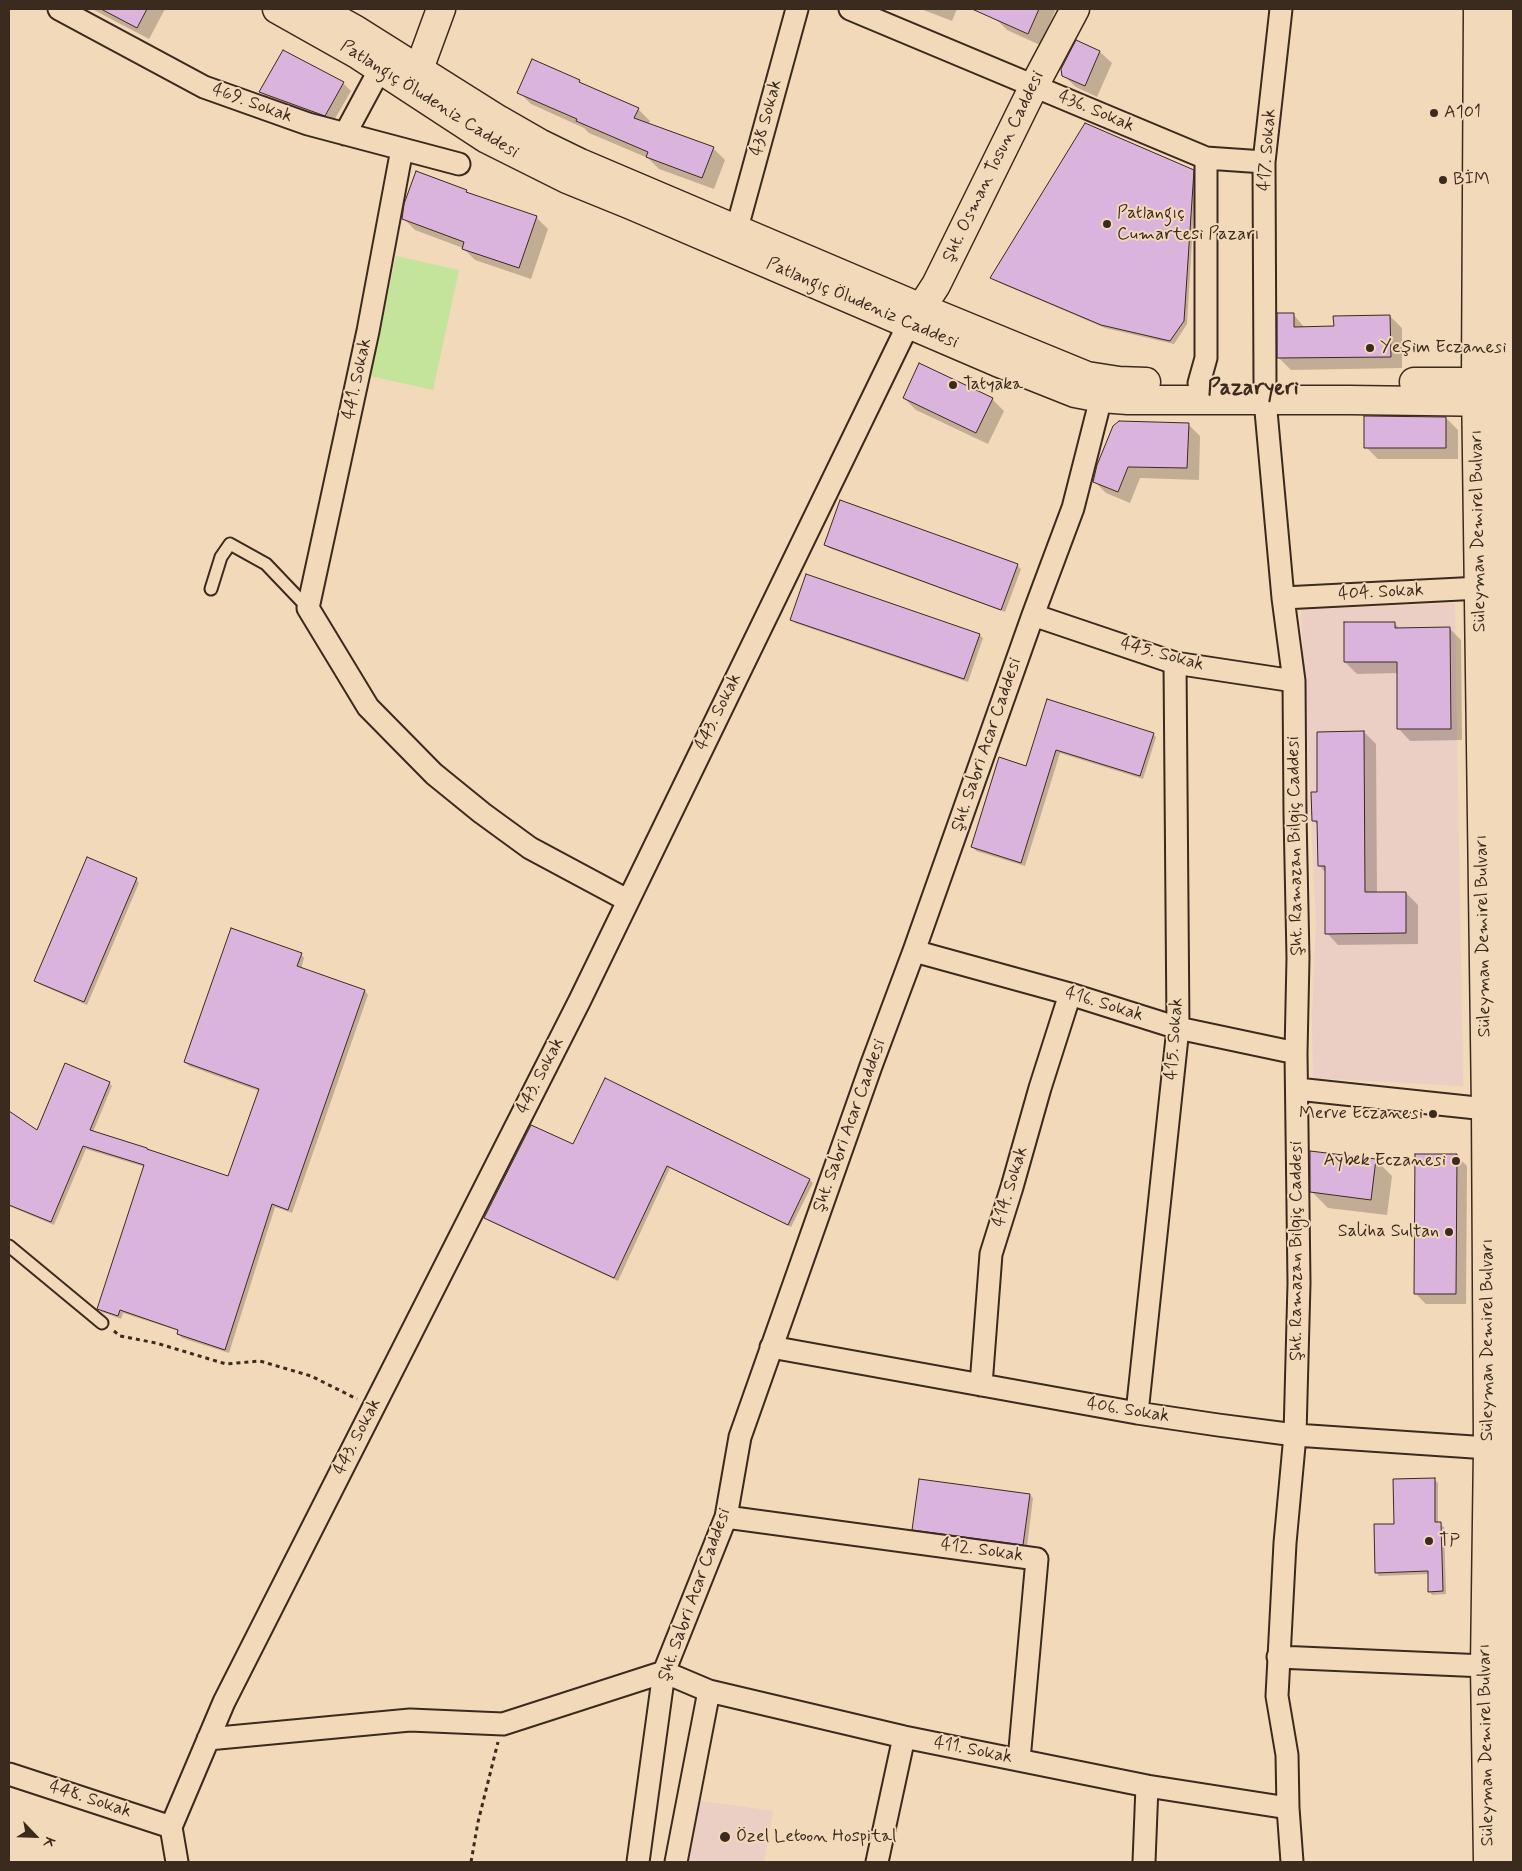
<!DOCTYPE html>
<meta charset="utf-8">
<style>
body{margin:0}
#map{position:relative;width:1522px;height:1871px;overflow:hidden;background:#f2d9ba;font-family:Mynerve,sans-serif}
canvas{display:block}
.frame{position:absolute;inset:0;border:10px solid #3b2a1e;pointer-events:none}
.north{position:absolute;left:10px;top:1811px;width:50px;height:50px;-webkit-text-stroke:4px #f2d9ba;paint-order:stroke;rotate:114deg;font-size:14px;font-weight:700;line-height:20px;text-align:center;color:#3b2a1e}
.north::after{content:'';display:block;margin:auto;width:18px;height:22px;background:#3b2a1e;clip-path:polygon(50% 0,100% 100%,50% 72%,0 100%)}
</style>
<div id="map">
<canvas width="1522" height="1871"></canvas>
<div class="frame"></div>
<div class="north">K</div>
</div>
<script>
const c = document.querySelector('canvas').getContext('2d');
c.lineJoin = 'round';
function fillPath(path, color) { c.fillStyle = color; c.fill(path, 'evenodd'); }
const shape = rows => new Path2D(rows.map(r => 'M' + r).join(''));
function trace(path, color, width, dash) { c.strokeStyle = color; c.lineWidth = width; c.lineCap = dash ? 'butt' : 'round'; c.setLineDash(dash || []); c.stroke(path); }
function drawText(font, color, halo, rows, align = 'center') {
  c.font = font + ' Mynerve,sans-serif'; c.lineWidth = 4; c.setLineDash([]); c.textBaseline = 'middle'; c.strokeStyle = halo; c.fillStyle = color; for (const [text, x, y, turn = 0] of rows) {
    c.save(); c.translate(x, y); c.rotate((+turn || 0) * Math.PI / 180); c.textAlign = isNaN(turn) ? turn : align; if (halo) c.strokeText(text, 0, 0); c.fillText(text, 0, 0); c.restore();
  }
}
const built = shape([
 [1455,603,1463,1086,1313,1078,1312,1019,1316,922,1301,610],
 [687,1799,773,1811,764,1862,676,1862]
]);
const green = shape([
 [396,256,459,270,433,390,370,376]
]);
const shadow = shape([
 [92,9,165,9,149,39],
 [921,9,957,9,952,21],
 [999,9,1056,9,1040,45,1007,30,995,18],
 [1100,52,1112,63,1097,97,1076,87,1063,75],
 [579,81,583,85,638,109,650,121,648,125,713,148,725,160,714,189,659,169,648,158,589,133,584,128,531,104,519,92],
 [343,83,351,91,333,122,268,99,261,92],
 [1193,171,1196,174,1187,324,1174,344,1105,328,995,281,991,278],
 [466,191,470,195,536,217,548,229,531,279,475,260,463,248,415,230,403,218],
 [1293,314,1305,328,1335,328,1390,316,1402,328,1402,368,1291,370,1279,358],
 [904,398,992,399,1004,411,988,444,916,410],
 [1446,418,1458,430,1458,459,1378,459,1366,447],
 [1188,424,1200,436,1199,480,1140,478,1130,503,1106,493,1094,481],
 [825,545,1017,565,1021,569,1005,612,829,548],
 [792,619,979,635,983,638,968,682,795,623],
 [1394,623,1400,629,1449,628,1461,640,1462,740,1410,741,1399,729,1398,673,1357,674,1345,662],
 [1048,701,1153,734,1156,737,1143,779,1060,753,1025,866,976,851,973,847,1027,767],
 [1364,732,1376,744,1377,894,1406,893,1418,905,1418,944,1338,945,1327,933,1326,873,1319,865,1319,826,1313,820],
 [136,879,139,883,87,1005,39,984,36,980],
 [301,954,304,958,301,969,365,991,368,995,292,1213,275,1207,229,1353,182,1338,178,1334,179,1331,123,1313,121,1319,102,1312,99,1309,145,1167,86,1149,54,1225,9,1206,9,1112,37,1131,109,1083,112,1086,93,1132,147,1149,150,1151,229,1178,259,1091,189,1066,185,1062],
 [573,1146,810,1180,813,1183,791,1227,670,1168,618,1281,489,1221,485,1217],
 [1456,1155,1467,1166,1466,1304,1426,1304,1415,1293],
 [1376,1160,1392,1176,1387,1215,1328,1208,1312,1192],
 [1434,1479,1438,1483,1438,1523,1444,1527,1446,1594,1432,1595,1429,1591,1429,1574,1379,1576,1376,1572],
 [1030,1495,1033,1498,1027,1547,917,1533,914,1529]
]);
const building = shape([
 [101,9,147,9,137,28,101,9],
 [972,9,1039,9,1028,34,972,9],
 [1076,40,1100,51,1085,86,1062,76,1061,69,1076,40],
 [283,50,344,82,325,116,259,92,283,50],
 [532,59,580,80,579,82,639,108,634,118,714,147,702,178,646,157,648,152,576,121,577,119,517,93,532,59],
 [1085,123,1194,170,1184,321,1170,341,1101,325,990,278,1085,123],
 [416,171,467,190,466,192,537,216,519,268,462,249,464,242,402,219,404,204,416,171],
 [1277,313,1294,313,1294,327,1334,326,1333,316,1390,315,1391,357,1277,358,1277,313],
 [919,363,993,398,976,433,903,398,919,363],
 [1364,416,1446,417,1446,448,1364,448,1364,416],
 [1119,421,1189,423,1187,468,1128,467,1118,492,1093,482,1097,465,1113,426,1119,421],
 [840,500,1018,564,1001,610,824,545,840,500],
 [806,574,980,634,964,679,790,620,806,574],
 [1344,622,1395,622,1395,628,1450,627,1451,729,1397,729,1397,662,1344,662,1344,622],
 [1047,699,1154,733,1140,776,1056,750,1021,863,971,847,999,757,1026,766,1047,699],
 [1364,731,1365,892,1406,892,1406,933,1325,934,1325,866,1318,866,1317,821,1312,821,1311,792,1317,792,1317,732,1364,731],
 [87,857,137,878,84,1002,34,981,87,857],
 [231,928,302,953,297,966,365,990,288,1210,272,1204,225,1350,177,1334,178,1330,120,1310,118,1316,97,1309,144,1165,83,1146,51,1222,9,1205,9,1111,37,1130,65,1063,110,1082,90,1130,147,1148,147,1149,228,1176,259,1089,184,1062,231,928],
 [605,1078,810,1179,788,1225,667,1166,614,1278,484,1218,531,1125,573,1144,605,1078],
 [1310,1151,1376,1159,1371,1200,1310,1192,1310,1151],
 [1415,1154,1457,1154,1456,1294,1414,1294,1415,1154],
 [1435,1478,1435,1522,1441,1522,1443,1591,1428,1592,1428,1571,1375,1573,1374,1524,1394,1524,1393,1479,1435,1478],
 [919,1479,1030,1494,1023,1545,912,1530,919,1479]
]);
const path = shape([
 [114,1331,120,1336,156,1343,226,1364,260,1361,311,1376,357,1399],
 [471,1862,478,1822,498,1742]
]);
const service = shape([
 [211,589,221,557,230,544,266,564,308,608],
 [9,1246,102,1323]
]);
const minor = shape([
 [59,9,204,87,308,124,459,164],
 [850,9,1206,158,1264,162],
 [345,134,380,69],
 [402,149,368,331,308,608,368,707,434,774,482,813,530,848,627,900],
 [737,228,797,9],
 [1265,382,1264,162,1281,9],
 [1199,383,1206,358,1206,158],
 [1265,400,1283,598,1294,681,1295,814,1298,958,1296,1053,1299,1283,1295,1435,1285,1543,1277,1696,1287,1755,1288,1808,1292,1862],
 [1283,598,1480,588],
 [1033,615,1175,663,1294,681],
 [914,951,1070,994,1178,1028,1296,1053],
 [1297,1089,1486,1109],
 [771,1347,1137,1413,1218,1425,1295,1435,1488,1448],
 [981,1385,991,1254,1012,1187,1040,1088,1070,994],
 [1137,1413,1178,1028,1175,663],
 [726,1517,1037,1559,1019,1760],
 [1278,1657,1485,1666],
 [208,1739,410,1720,503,1724,664,1672,709,1691,904,1737,1147,1786,1288,1808],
 [9,1774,171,1827],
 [171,1827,224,1702,580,1000,909,323],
 [171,1827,177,1862],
 [638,1862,664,1672,726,1517,740,1437,871,1066,914,951,1033,615,1073,508,1101,398],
 [676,1862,709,1691],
 [877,1862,904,1737],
 [1144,1862,1147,1786]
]);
const tertiary = shape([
 [419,69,441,9],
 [909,323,921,308,936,285,1034,86,1075,9]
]);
const secondary = shape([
 [277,9,357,54,487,139,567,179,631,205,997,362,1075,393,1101,398,1128,400,1349,400,1500,402],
 [318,9,356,30,499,120,539,143,580,163,921,308,1087,376,1119,381,1146,382],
 [1414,382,1499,382]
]);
const primary = shape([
 [1478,9,1476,382,1486,1109,1488,1448,1485,1666,1488,1862],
 [1504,9,1505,184,1501,402,1508,1101,1510,1862]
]);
const markers = [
 [1434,113,5,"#3b2a1e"],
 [1443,180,5,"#3b2a1e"],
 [1107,224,5,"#3b2a1e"],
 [1370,348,5,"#3b2a1e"],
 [953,385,5,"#3b2a1e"],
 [1433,1114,5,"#3b2a1e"],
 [1456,1161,5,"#3b2a1e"],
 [1449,1232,5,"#3b2a1e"],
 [1429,1541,5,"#3b2a1e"],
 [725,1837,6,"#3b2a1e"]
];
const streetNames = [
 ["Patlangıç Öludeniz Caddesi",429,100,32],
 ["469. Sokak",252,104,20],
 ["436. Sokak",1096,112,23],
 ["438 Sokak",767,118,-75],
 ["417. Sokak",1268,150,-86],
 ["Şht. Osman Tosun Caddesi",994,167,-64],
 ["Patlangıç Öludeniz Caddesi",862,304,23],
 ["441. Sokak",358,379,-78],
 ["Süleyman Demirel Bulvarı",1479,531,-91],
 ["404. Sokak",1381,593,-3],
 ["445. Sokak",1162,655,15],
 ["443. Sokak",719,712,-64],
 ["Şht. Sabri Acar Caddesi",987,745,-71],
 ["Şht. Ramazan Bilgiç Caddesi",1296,846,-91],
 ["Süleyman Demirel Bulvarı",1484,936,-91],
 ["416. Sokak",1104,1005,17],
 ["415. Sokak",1175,1039,-86],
 ["443. Sokak",541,1076,-63],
 ["Şht. Sabri Acar Caddesi",850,1126,-70],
 ["414. Sokak",1011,1187,-73],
 ["Şht. Ramazan Bilgiç Caddesi",1297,1251,-90],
 ["Süleyman Demirel Bulvarı",1488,1340,-90],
 ["406. Sokak",1128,1411,9],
 ["443. Sokak",358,1437,-63],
 ["412. Sokak",982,1551,8],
 ["Şht. Sabri Acar Caddesi",695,1595,-70],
 ["Süleyman Demirel Bulvarı",1487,1745,-91],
 ["411. Sokak",973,1751,11],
 ["448. Sokak",90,1800,18]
];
const poiNames = [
 ["A101",1444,113],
 ["BİM",1453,180],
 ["Patlangıç",1117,214],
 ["Cumartesi Pazarı",1117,235],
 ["Yeşim Eczanesi",1380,348],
 ["Tatyaka",963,385],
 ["Merve Eczanesi",1423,1114,"right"],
 ["Aybek Eczanesi",1446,1161,"right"],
 ["Saliha Sultan",1439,1232,"right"],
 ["TP",1439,1541],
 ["Özel Letoon Hospital",736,1837]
];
const districtNames = [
 ["Pazaryeri",1253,389]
];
fillPath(built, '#ebcec4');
fillPath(green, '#c4e39b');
fillPath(shadow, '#0003');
fillPath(building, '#dab4dd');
trace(building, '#3b2a1e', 1);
trace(service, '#3b2a1e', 15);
trace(minor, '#3b2a1e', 25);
trace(tertiary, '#3b2a1e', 31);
trace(secondary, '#3b2a1e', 31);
trace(primary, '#3b2a1e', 31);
trace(path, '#3b2a1e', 3, [4, 4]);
trace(service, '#f2d9ba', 11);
trace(minor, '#f2d9ba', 21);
trace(tertiary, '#f2d9ba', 28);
trace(secondary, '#f2d9ba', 28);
trace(primary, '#f2d9ba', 28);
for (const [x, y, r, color] of markers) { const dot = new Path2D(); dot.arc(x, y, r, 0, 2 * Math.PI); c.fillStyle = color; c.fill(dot); trace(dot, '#f2d9ba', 2); }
drawText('18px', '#3b2a1e', '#f2d9ba', streetNames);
drawText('18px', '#3b2a1e', '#f2d9ba', poiNames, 'left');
drawText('bold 22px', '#3b2a1e', '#f2d9ba', districtNames);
</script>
